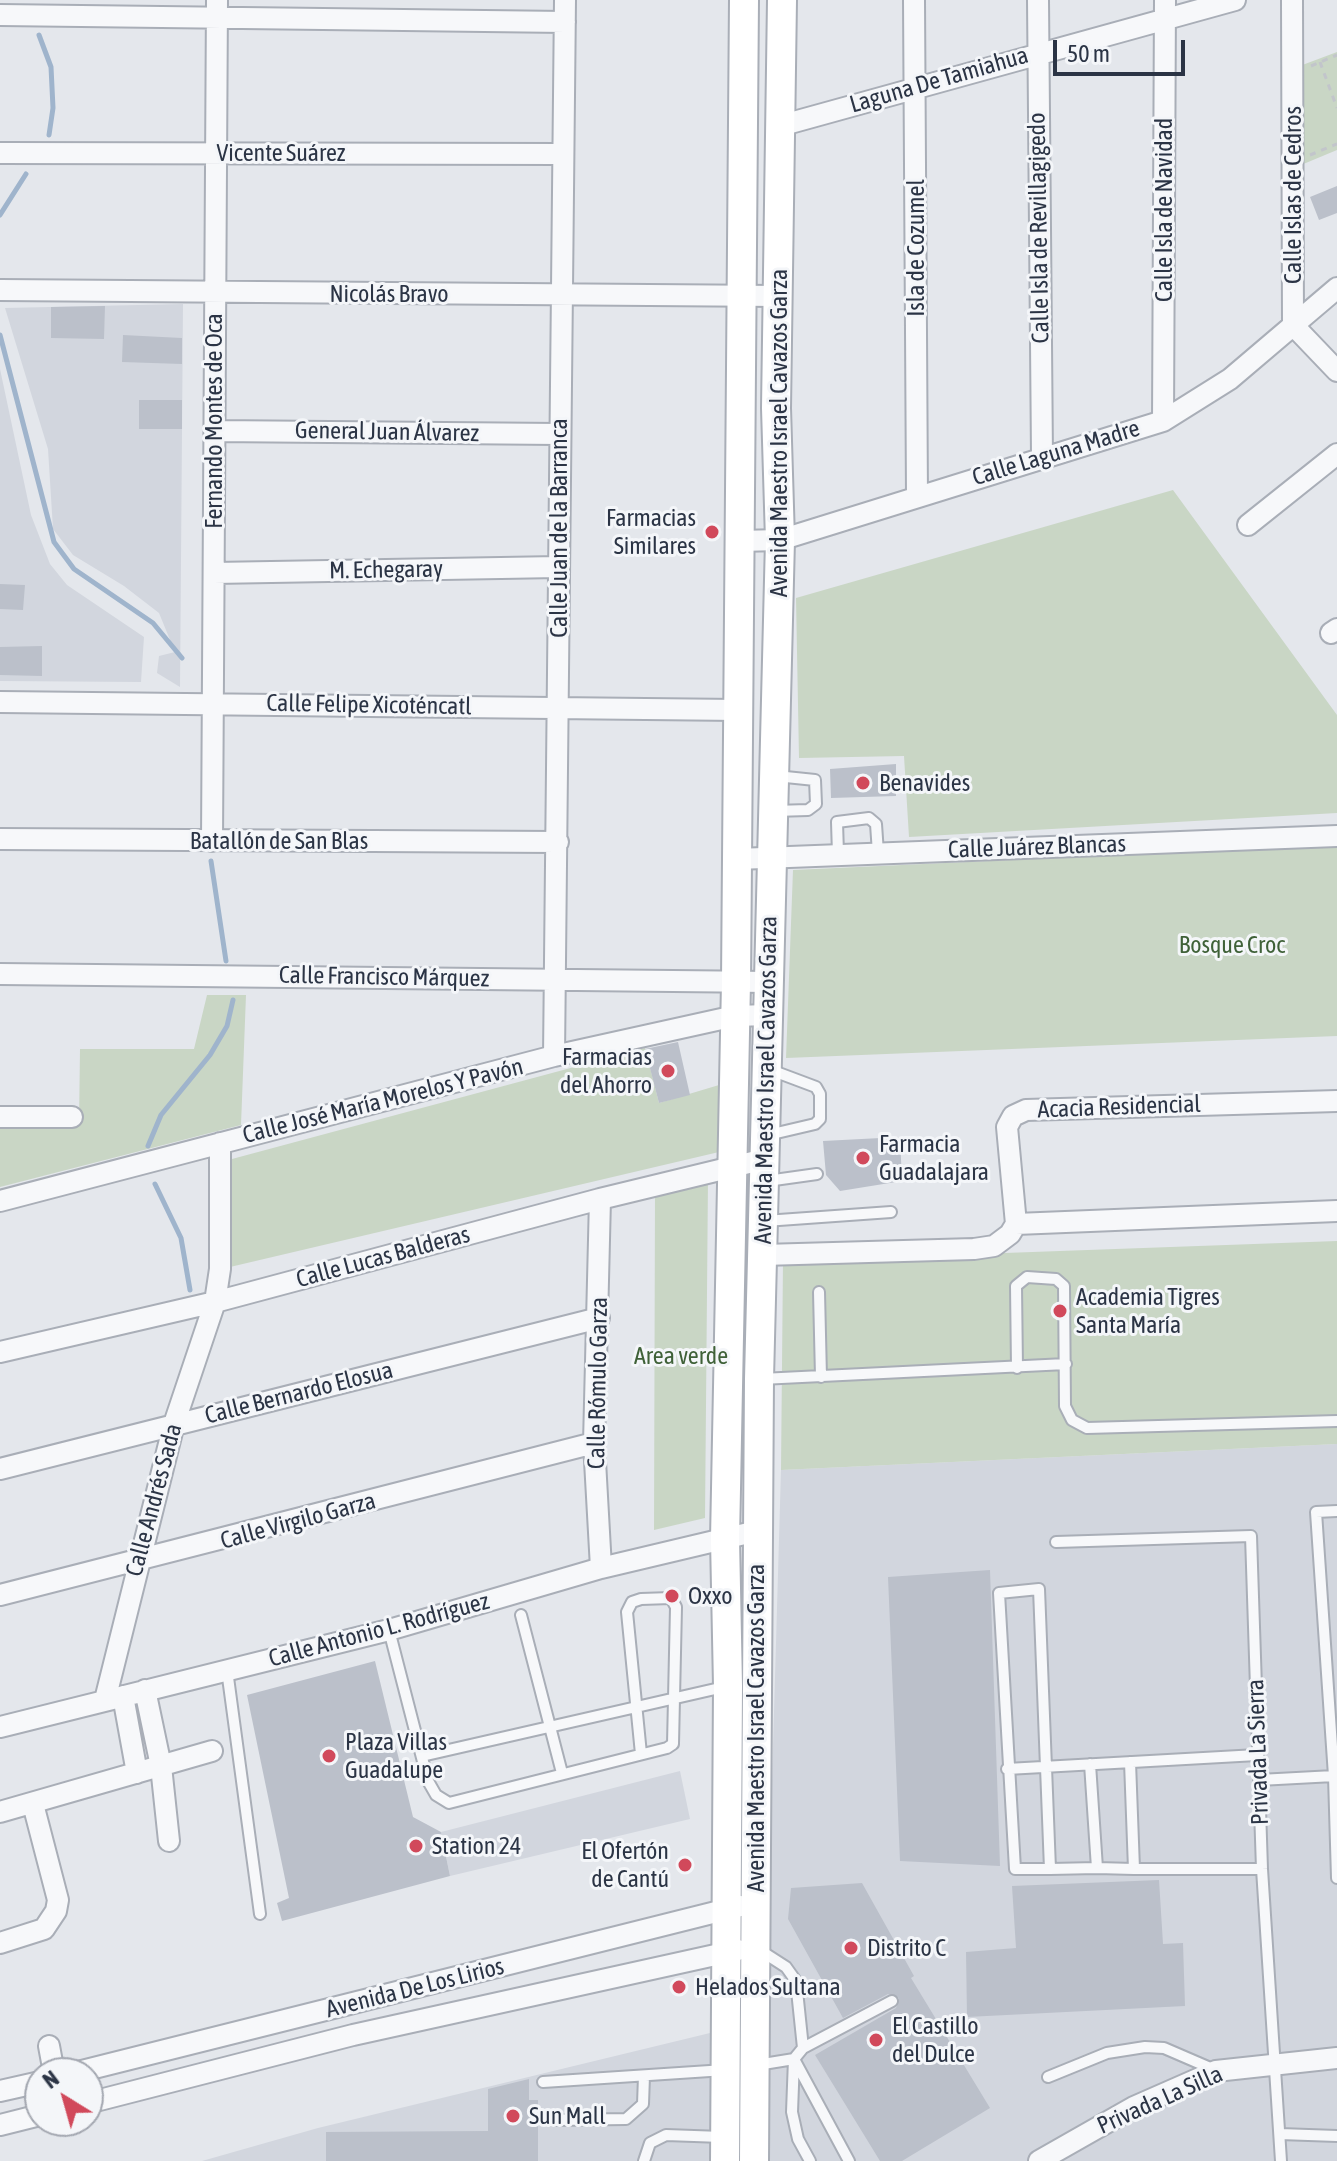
<!DOCTYPE html>
<meta charset="utf-8">
<style>
body{margin:0}
#map{position:relative;width:1337px;height:2161px;overflow:hidden;background:#e4e7ec;font-family:"Asap Condensed",sans-serif}
canvas{display:block}
.north{position:absolute;left:24px;top:2057px;width:80px;height:80px;box-sizing:border-box;background:#f4f6f9;border:2px solid #a4a8b1;border-radius:50%;rotate:323deg;font-size:22px;font-weight:700;line-height:32px;text-align:center;color:#2b3445}
.north::after{content:'';display:block;margin:auto;width:28px;height:36px;background:#d1495b;clip-path:polygon(50% 0,100% 100%,50% 72%,0 100%)}
.scale{position:absolute;left:1053px;top:40px;width:132px;height:36px;box-sizing:border-box;border:4px solid #2b3445;border-top:0;padding-left:10px;font-size:24px;line-height:28px;white-space:nowrap;color:#2b3445;-webkit-text-stroke:6px #f4f6f9;paint-order:stroke}
</style>
<div id="map">
<canvas width="1337" height="2161"></canvas>
<div class="north">N</div>
<div class="scale">50 m</div>
</div>
<script>
const c = document.querySelector('canvas').getContext('2d');
c.lineJoin = 'round';
function fillPath(path, color) { c.fillStyle = color; c.fill(path, 'evenodd'); }
const shape = rows => new Path2D(rows.map(r => 'M' + r).join(''));
function trace(path, color, width, dash) { c.strokeStyle = color; c.lineWidth = width; c.lineCap = dash ? 'butt' : 'round'; c.setLineDash(dash || []); c.stroke(path); }
function drawText(font, color, halo, rows, align = 'center') {
  c.font = font + ' "Asap Condensed",sans-serif'; c.lineWidth = 6; c.setLineDash([]); c.textBaseline = 'middle'; c.strokeStyle = halo; c.fillStyle = color; for (const [text, x, y, turn = 0] of rows) {
    c.save(); c.translate(x, y); c.rotate((+turn || 0) * Math.PI / 180); c.textAlign = isNaN(turn) ? turn : align; if (halo) c.strokeText(text, 0, 0); c.fillText(text, 0, 0); c.restore();
  }
}
const built = shape([
 [183,304,180,687,157,673,159,656,175,652,159,613,124,586,73,555,53,529,48,449,5,308],
 [0,369,31,515,50,564,67,585,144,637,141,682,0,681],
 [1337,1444,1337,2161,761,2161,781,1470],
 [680,1771,690,1819,450,1876,441,1832],
 [710,2033,711,2161,202,2161,318,2128]
]);
const green = shape([
 [1337,52,1337,150,1301,165,1297,67],
 [1173,490,1337,715,1337,813,909,837,904,756,799,758,796,598],
 [1337,845,1337,1036,786,1058,793,870],
 [207,995,246,995,241,1125,0,1187,0,1127,79,1126,80,1049,194,1049],
 [645,1048,659,1103,719,1085,719,1152,230,1267,232,1159],
 [708,1179,705,1518,654,1530,655,1194],
 [1337,1241,1337,1444,781,1470,783,1261]
]);
const stream = shape([
 [39,35,51,67,53,108,49,135],
 [0,215,26,174],
 [0,335,54,542,74,569,153,623,182,658],
 [211,861,226,961],
 [148,1146,161,1115,210,1055,227,1026,233,1000],
 [155,1184,181,1238,190,1290]
]);
const building = shape([
 [1337,186,1337,213,1319,220,1310,197],
 [105,306,104,339,51,338,51,307],
 [123,335,182,338,182,364,122,362],
 [139,400,182,400,182,429,139,429],
 [0,584,25,585,23,610,0,609],
 [42,646,42,676,0,675,0,647],
 [896,764,896,796,831,798,830,769],
 [678,1042,690,1095,659,1103,645,1049],
 [900,1137,902,1181,840,1191,826,1175,823,1141],
 [990,1570,1000,1866,900,1861,888,1577],
 [375,1661,413,1817,441,1832,450,1876,282,1921,277,1903,289,1898,247,1695],
 [1159,1880,1163,1944,1183,1943,1185,2006,967,2017,966,1952,1016,1948,1012,1886],
 [862,1883,914,1976,911,1978,990,2108,902,2161,880,2161,815,2055,896,2008,899,1998,888,1994,843,2018,788,1919,791,1888],
 [529,2079,529,2100,538,2100,538,2161,326,2161,326,2132,488,2131,488,2089]
]);
const path = shape([
 [1320,62,1337,108],
 [1311,66,1337,55],
 [1310,155,1337,144]
]);
const lane = shape([
 [774,811,808,810,816,804,815,780,776,776],
 [838,854,837,822,869,818,876,824,878,853],
 [768,1135,815,1124,820,1119,820,1094,816,1087,768,1069],
 [767,1181,817,1174],
 [765,1221,891,1212],
 [819,1292,821,1377],
 [1017,1368,1016,1286,1027,1277,1056,1279,1064,1286,1065,1406,1072,1420,1087,1428,1337,1421],
 [761,1379,1066,1364],
 [1337,1511,1316,1512,1334,1776,1337,1878],
 [1056,1542,1251,1536,1262,1869,1281,2161],
 [521,1615,562,1773],
 [389,1630,428,1781,436,1795,449,1803,667,1748,673,1744,676,1607,671,1598,641,1599,632,1602,627,1612,641,1754],
 [227,1670,260,1914],
 [422,1756,724,1687],
 [1090,1764,1097,1868],
 [1007,1769,1257,1755],
 [1259,1780,1334,1776],
 [1050,1869,1039,1589,999,1593,1015,1869,1050,1869,1097,1868,1134,1869,1130,1762],
 [1134,1869,1262,1869],
 [758,1949,786,1967,796,1981,803,2048,794,2059,792,2112,798,2139,810,2161],
 [803,2048,892,2001],
 [757,2065,794,2059,849,2161],
 [1048,2077,1107,2053,1145,2047,1164,2048,1215,2070],
 [543,2082,725,2070],
 [553,2120,626,2119,643,2104,644,2076],
 [1280,2134,1337,2136],
 [644,2161,650,2143,666,2135,722,2137]
]);
const street = shape([
 [914,0,917,496],
 [1038,0,1042,456],
 [1292,0,1293,325,1337,371],
 [0,15,565,22],
 [783,125,1235,0],
 [0,153,563,154],
 [0,290,779,296],
 [1163,421,1165,0],
 [215,431,559,434],
 [1248,525,1337,454],
 [739,541,780,540,1163,421,1230,379,1337,288],
 [214,573,558,567],
 [1331,633,1337,629],
 [0,702,738,710],
 [0,839,558,842],
 [212,841,217,0],
 [737,859,1337,836],
 [0,974,769,982],
 [554,1056,565,0],
 [0,1117,72,1117],
 [600,1199,594,1443,601,1568],
 [0,1201,554,1056,735,1016,768,1015],
 [1016,1224,1337,1211],
 [763,1255,974,1249,994,1246,1010,1234,1016,1224,1007,1127,1013,1116,1026,1110,1337,1101],
 [0,1352,215,1302,600,1199,765,1159],
 [0,1469,599,1318],
 [0,1595,594,1443],
 [145,1690,161,1766,169,1841],
 [123,1696,137,1773],
 [105,1700,174,1424,215,1302,220,1269,220,1143],
 [0,1727,389,1630,601,1568,757,1531],
 [0,1812,212,1751],
 [0,1943,44,1929,56,1911,58,1900,33,1804],
 [49,2046,54,2073],
 [74,2073,740,1906],
 [0,2091,40,2082],
 [88,2103,353,2035,738,1950],
 [0,2125,40,2115],
 [1039,2161,1134,2107,1216,2071,1337,2058]
]);
const secondary = shape([
 [725,2161,728,1686,725,1539,736,982,744,0],
 [754,2161,759,1379,780,540,776,408,782,0]
]);
const markers = [
 [712,532,8,"#d1495b"],
 [863,783,8,"#d1495b"],
 [668,1071,8,"#d1495b"],
 [863,1158,8,"#d1495b"],
 [1060,1311,8,"#d1495b"],
 [672,1596,8,"#d1495b"],
 [329,1756,8,"#d1495b"],
 [416,1846,8,"#d1495b"],
 [685,1865,8,"#d1495b"],
 [851,1948,8,"#d1495b"],
 [679,1987,8,"#d1495b"],
 [876,2040,8,"#d1495b"],
 [513,2116,8,"#d1495b"]
];
const streetNames = [
 ["Laguna De Tamiahua",939,80,-16],
 ["Vicente Suárez",281,153],
 ["Calle Islas de Cedros",1293,195,-90],
 ["Calle Isla de Navidad",1164,210,-90],
 ["Calle Isla de Revillagigedo",1039,228,-91],
 ["Isla de Cozumel",916,248,-90],
 ["Nicolás Bravo",389,294],
 ["Fernando Montes de Oca",214,421,-90],
 ["General Juan Álvarez",387,432,1],
 ["Avenida Maestro Israel Cavazos Garza",779,433,-90],
 ["Calle Laguna Madre",1056,453,-17],
 ["Calle Juan de la Barranca",559,528,-90],
 ["M. Echegaray",386,570,-1],
 ["Calle Felipe Xicoténcatl",369,705,1],
 ["Batallón de San Blas",279,841],
 ["Calle Juárez Blancas",1037,847,-2],
 ["Calle Francisco Márquez",384,977,1],
 ["Avenida Maestro Israel Cavazos Garza",766,1080,-89],
 ["Calle José María Morelos Y Pavón",383,1101,-14],
 ["Acacia Residencial",1119,1107,-2],
 ["Calle Lucas Balderas",383,1257,-15],
 ["Calle Rómulo Garza",598,1383,-89],
 ["Calle Bernardo Elosua",299,1393,-14],
 ["Calle Andrés Sada",154,1500,-75],
 ["Calle Virgilo Garza",298,1521,-15],
 ["Calle Antonio L. Rodríguez",379,1630,-15],
 ["Avenida Maestro Israel Cavazos Garza",756,1728,-90],
 ["Privada La Sierra",1258,1752,-92],
 ["Avenida De Los Lirios",415,1988,-14],
 ["Privada La Silla",1160,2100,-24]
];
const poiNames = [
 ["Farmacias",696,518,"right"],
 ["Similares",696,546,"right"],
 ["Benavides",879,783],
 ["Farmacias",652,1057,"right"],
 ["del Ahorro",652,1085,"right"],
 ["Farmacia",879,1144],
 ["Guadalajara",879,1172],
 ["Academia Tigres",1076,1297],
 ["Santa María",1076,1325],
 ["Oxxo",688,1596],
 ["Plaza Villas",345,1742],
 ["Guadalupe",345,1770],
 ["Station 24",432,1846],
 ["El Ofertón",669,1851,"right"],
 ["de Cantú",669,1879,"right"],
 ["Distrito C",867,1948],
 ["Helados Sultana",695,1987],
 ["El Castillo",892,2026],
 ["del Dulce",892,2054],
 ["Sun Mall",529,2116]
];
const parkNames = [
 ["Bosque Croc",1232,945],
 ["Area verde",681,1356]
];
fillPath(built, '#d2d6de');
fillPath(green, '#c9d6c5');
trace(stream, '#9fb4cc', 5);
fillPath(building, '#bbc0ca');
trace(lane, '#a9aeb7', 14);
trace(street, '#a9aeb7', 24);
trace(secondary, '#a9aeb7', 32);
trace(path, '#c2c5cb', 3, [6, 6]);
trace(lane, '#f7f8fa', 10);
trace(street, '#f7f8fa', 20);
trace(secondary, '#fff', 28);
for (const [x, y, r, color] of markers) { const dot = new Path2D(); dot.arc(x, y, r, 0, 2 * Math.PI); c.fillStyle = color; c.fill(dot); trace(dot, '#f4f6f9', 3); }
drawText('24px', '#2b3445', '#f4f6f9', streetNames);
drawText('24px', '#2b3445', '#f4f6f9', poiNames, 'left');
drawText('24px', '#3f6138', '#f4f6f9', parkNames);
</script>
